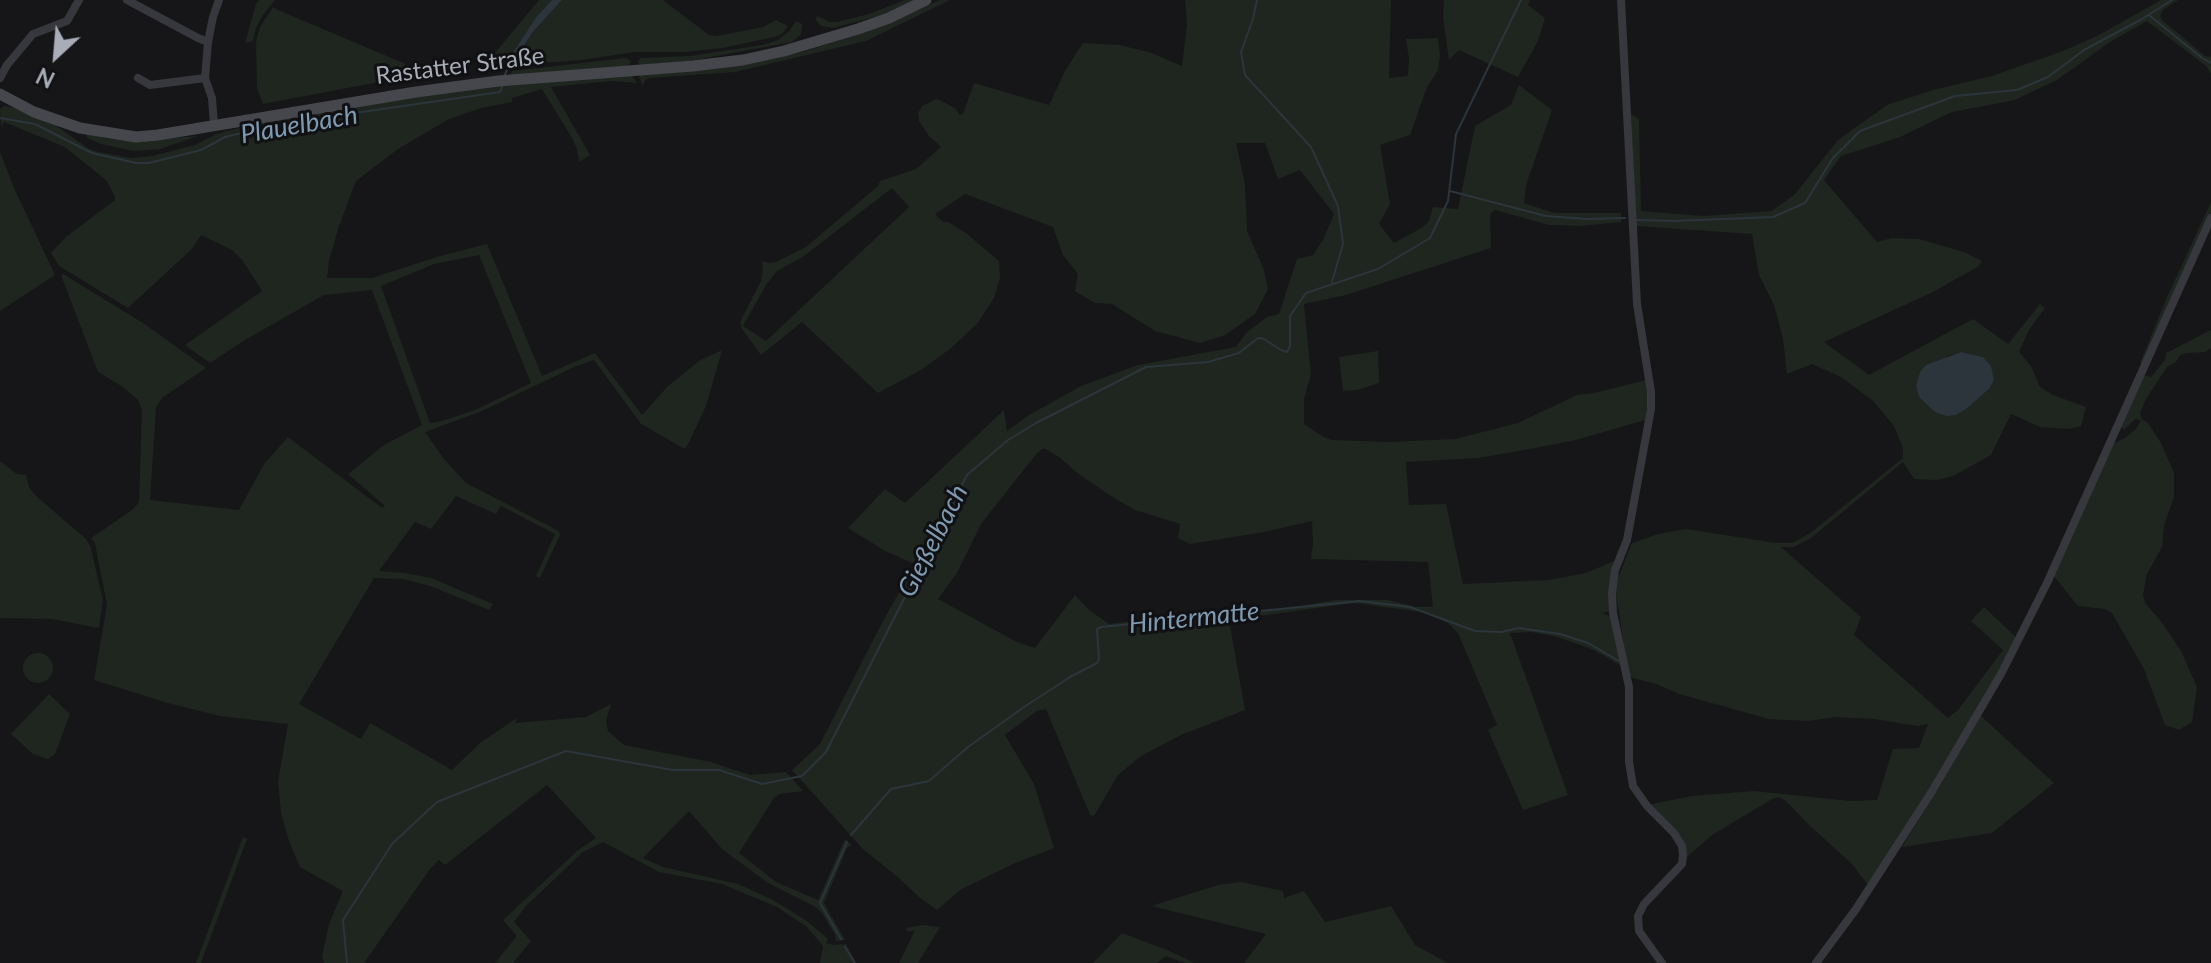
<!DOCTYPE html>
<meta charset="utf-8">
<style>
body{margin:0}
#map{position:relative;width:2211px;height:963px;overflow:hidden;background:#161618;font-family:Lato,sans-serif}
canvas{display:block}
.north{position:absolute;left:16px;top:16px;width:80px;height:80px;-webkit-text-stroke:6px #111113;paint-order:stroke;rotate:206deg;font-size:22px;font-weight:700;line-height:32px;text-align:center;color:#a8adb8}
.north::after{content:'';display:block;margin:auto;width:28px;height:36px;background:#a8adb8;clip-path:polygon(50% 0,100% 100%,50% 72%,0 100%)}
</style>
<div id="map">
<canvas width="2211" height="963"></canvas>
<div class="north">N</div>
</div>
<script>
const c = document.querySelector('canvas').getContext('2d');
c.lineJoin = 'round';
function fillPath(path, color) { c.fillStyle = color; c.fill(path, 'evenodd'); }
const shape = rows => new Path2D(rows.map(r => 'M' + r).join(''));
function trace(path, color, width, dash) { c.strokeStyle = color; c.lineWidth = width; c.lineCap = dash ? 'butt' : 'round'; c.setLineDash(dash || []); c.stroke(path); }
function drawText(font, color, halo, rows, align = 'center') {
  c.font = font + ' Lato,sans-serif'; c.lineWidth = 6; c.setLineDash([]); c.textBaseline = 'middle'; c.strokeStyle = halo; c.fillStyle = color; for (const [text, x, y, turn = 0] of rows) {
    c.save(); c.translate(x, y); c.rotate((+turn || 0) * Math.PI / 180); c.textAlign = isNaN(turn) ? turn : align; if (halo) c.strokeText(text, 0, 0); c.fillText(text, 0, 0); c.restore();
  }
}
const green = shape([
 [259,0,275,0,263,15,256,28,253,41,245,43,256,4],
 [539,0,552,0,537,16,504,66,490,68,488,61],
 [562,0,663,0,709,35,717,36,763,27,776,20,788,26,782,34,774,37,723,48,684,52,635,52,582,60,512,65,532,33],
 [905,0,921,0,886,14,833,28,821,26,816,20,817,16,830,22,837,22,869,14],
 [940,0,950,0,866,41,735,72,650,78,645,80,643,86,639,77,640,75,756,62,802,52,866,32],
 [1185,0,1391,0,1389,78,1408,76,1409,59,1406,39,1438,38,1440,55,1438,70,1427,87,1410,135,1380,145,1390,204,1379,224,1394,243,1423,227,1429,221,1433,207,1458,209,1475,126,1511,105,1519,85,1552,110,1526,185,1524,203,1554,213,1621,213,1621,222,1581,226,1549,225,1495,210,1490,214,1491,248,1346,295,1304,304,1311,374,1304,399,1304,424,1322,436,1331,440,1388,442,1455,439,1518,423,1577,395,1594,393,1646,380,1648,401,1645,420,1576,440,1530,449,1478,458,1406,462,1409,505,1446,504,1463,584,1549,580,1586,573,1614,561,1610,586,1611,611,1602,613,1610,616,1623,667,1594,650,1554,636,1532,632,1510,633,1568,795,1523,810,1488,730,1497,725,1458,633,1448,623,1422,612,1354,603,1229,620,1245,710,1181,735,1141,756,1118,775,1094,816,1090,815,1046,709,1037,711,1005,735,1034,784,1054,848,1013,864,960,890,937,910,919,897,900,879,863,849,792,770,820,744,883,621,915,564,885,551,848,528,885,489,905,503,1004,410,1007,431,1029,415,1081,386,1138,365,1236,347,1246,333,1267,317,1279,314,1297,259,1313,255,1323,240,1334,214,1300,170,1278,179,1265,143,1236,143,1245,184,1247,231,1264,270,1268,289,1255,314,1225,335,1200,343,1155,331,1112,304,1095,303,1075,291,1078,274,1063,255,1053,227,965,194,935,214,943,222,948,222,966,233,999,261,1000,278,994,298,977,324,950,349,921,370,878,393,802,322,761,355,742,329,740,322,761,281,763,270,762,261,770,263,776,262,806,247,878,186,880,181,916,169,941,147,929,136,919,121,918,113,922,106,937,99,955,108,960,115,963,114,974,83,1049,105,1065,71,1083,43,1119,45,1152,53,1182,66,1187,24],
 [892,188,909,207,766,341,743,326,766,285,777,271,804,256],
 [1044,448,1059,457,1080,475,1114,498,1135,510,1180,524,1178,538,1190,544,1264,532,1312,521,1313,543,1311,559,1428,562,1433,607,1416,607,1388,600,1335,600,1288,608,1197,614,1109,624,1089,610,1075,595,1035,648,1015,641,938,599,957,573,981,524,1037,453],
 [1444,0,1530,0,1528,5,1545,18,1538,41,1518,77,1459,50,1449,60,1443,18],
 [2161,0,2178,0,2163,10,2160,16,2162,20,2205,56,2211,57,2211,74,2206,66,2147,21,2107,44,2057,80,2015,100,1952,112,1900,137,1841,156,1824,180,1877,242,1892,238,1919,239,1964,252,1982,261,1979,266,1933,292,1824,342,1869,375,1973,319,2008,344,2040,304,2045,308,2029,330,2019,352,2031,366,2040,387,2053,395,2086,407,2081,426,2068,429,2040,427,2011,414,1991,455,1953,476,1937,480,1914,479,1903,462,1811,538,1794,547,1781,547,1861,617,1854,635,1948,718,1958,710,2003,650,1971,621,1984,607,2016,637,1973,718,1913,816,1868,885,1852,864,1809,825,1786,801,1779,797,1772,799,1712,835,1686,858,1685,846,1647,805,1692,796,1754,791,1850,801,1877,800,1893,749,1919,748,1928,724,1918,726,1874,719,1836,717,1808,721,1769,719,1679,694,1656,684,1633,678,1628,673,1615,586,1632,543,1658,534,1686,529,1776,543,1792,543,1809,534,1903,458,1903,448,1894,426,1873,401,1841,377,1812,364,1787,374,1783,338,1774,305,1759,275,1752,234,1636,226,1631,114,1639,119,1641,211,1703,216,1772,211,1795,194,1838,140,1887,105,1933,90,1992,76,2063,51,2097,36],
 [1961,352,1983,357,1989,389,1956,415,1947,356],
 [273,7,278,10,427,73,263,104,257,88,256,41,260,27],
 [796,21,802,24,802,28,801,34,792,42,689,61,641,65,639,64,638,61,641,58,690,56,762,45,778,40,789,31],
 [626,58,631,61,628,66,510,76,512,71],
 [631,75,637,83,611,81,551,87,590,155,579,162,577,149,572,138,542,89,512,98,512,102,481,108,449,119,398,149,356,181,339,226,329,261,327,278,372,278,440,256,487,244,542,376,595,353,642,415,668,386,699,361,722,350,706,406,689,442,685,449,641,424,594,360,574,367,482,411,425,432,444,459,466,483,559,531,560,535,540,578,536,576,555,534,501,506,496,514,456,496,431,529,415,522,379,571,405,573,431,578,493,604,489,610,433,587,404,579,374,578,299,704,361,739,370,723,452,770,480,743,517,718,515,723,586,717,611,704,606,721,608,731,624,745,711,762,750,775,786,772,803,791,780,794,774,798,739,853,776,882,818,900,845,839,852,845,847,848,824,903,845,940,836,941,835,935,822,913,814,906,768,883,722,849,689,811,643,858,663,867,738,884,773,900,807,921,828,939,826,943,833,945,846,944,856,963,820,963,823,946,807,927,777,907,722,884,659,872,603,842,583,852,526,906,514,922,531,941,513,963,495,963,517,936,503,920,578,850,596,838,547,785,445,865,439,860,430,869,364,963,324,963,322,956,329,924,343,891,300,867,289,841,281,813,278,781,288,724,220,716,168,703,94,680,107,605,97,554,95,543,91,538,132,510,139,502,142,410,138,400,123,387,98,372,61,275,63,274,143,323,206,368,162,398,156,407,150,500,239,510,264,464,288,437,382,508,385,506,348,474,384,445,422,425,372,290,324,295,245,340,210,363,185,345,262,291,243,261,232,250,201,235,192,249,128,308,74,275,59,266,51,253,67,236,115,200,115,197,107,181,65,147,4,122,1,127,0,109,4,106,15,108,51,122,89,149,98,152,131,158,152,156,195,145,216,134,247,126,361,104,490,86],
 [479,255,531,383,475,410,442,421,430,423,381,286,434,264],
 [87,134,109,139,140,141,198,136,160,149,134,151,101,144,87,138],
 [0,152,14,188,55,275,0,311],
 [2211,202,2211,213,2143,362,2140,363,2167,297],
 [2211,330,2211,348,2205,352,2186,353,2180,355,2176,362,2167,367,2146,399,2140,413,2142,419,2148,423,2161,443,2174,473,2174,497,2164,525,2162,547,2147,574,2143,595,2145,603,2160,620,2181,651,2197,687,2192,722,2179,730,2165,725,2144,669,2112,613,2105,609,2078,606,2052,574,2111,445,2125,438,2136,429,2141,420,2135,419,2124,430,2119,424,2144,375,2151,377,2165,360,2166,353],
 [1378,351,1379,383,1357,390,1343,391,1339,357],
 [0,461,17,474,26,475,29,487,36,496,85,538,90,545,103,600,99,628,52,619,0,618],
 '23 668a15 15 0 1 1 30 0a15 15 0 1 1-30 0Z',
 [49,694,70,714,55,754,48,759,33,754,11,734],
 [1980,715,2054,783,1992,833,1902,847,1940,786],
 [243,837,247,839,201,963,196,963],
 [1241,882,1283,891,1284,898,1304,891,1325,922,1391,906,1415,945,1448,963,1244,963,1266,934,1151,906,1218,885],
 [922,925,940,927,918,963,899,963,915,930,908,932,906,928],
 [1122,933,1167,950,1195,963,1185,963,1166,956,1157,963,1093,963]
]);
const water = shape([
 [552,0,562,0,532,33,512,65,504,66,537,16],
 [1961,352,1983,357,1991,366,1994,380,1989,389,1966,409,1956,415,1947,416,1935,412,1919,397,1916,386,1920,372,1926,365]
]);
const stream = shape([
 [1257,0,1253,19,1241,52,1245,75,1311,147,1338,206,1343,244,1332,282],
 [2149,15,2202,58,2211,63],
 [504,77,509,65],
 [0,118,35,124,92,153,136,163,149,163,201,150,225,137,242,133,355,113,500,92,503,84],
 [1450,191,1546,216,1586,219,1625,218],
 [1637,220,1674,221,1773,217,1805,203,1833,158,1860,131,1955,96,2017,90,2048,77,2084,50,2142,19,2172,0],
 [851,835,891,789,929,781,968,747,1024,707,1070,677,1097,663,1099,659,1097,629,1101,627,1360,601,1410,607,1475,631,1501,632,1519,628,1560,634,1588,643,1619,661],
 [841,939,820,903,847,842],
 [845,947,855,963],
 [347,963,343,920,392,844,437,802,566,751,673,770,719,770,762,784,802,776,826,752,967,475,1008,440,1036,423,1146,367,1208,362,1239,353,1258,338,1264,339,1281,350,1287,352,1290,346,1290,316,1306,293,1378,269,1430,238,1448,201,1456,134,1521,0]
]);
const street = shape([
 [127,0,198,38,208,42],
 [1621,0,1637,304,1651,392,1651,409,1627,540,1615,570,1612,593,1613,613,1629,687,1629,762,1633,786,1647,806,1674,833,1682,846,1683,855,1682,864,1644,904,1638,916,1639,931,1662,963],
 [0,78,7,65,33,34,67,21,79,0],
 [138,78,150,85,205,78],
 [214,125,212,98,205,78,208,42,213,17,219,0],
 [1816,963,1856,909,1931,793,2001,674,2047,583,2211,218]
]);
const secondary = shape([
 [0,94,34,112,80,128,136,137,158,135,416,92,498,81,693,66,743,60,784,51,858,29,889,18,926,0]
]);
const streetNames = [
 ["Rastatter Straße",460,66,-7]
];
const waterNames = [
 ["Plauelbach",299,125,-10],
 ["Gießelbach",933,541,-63],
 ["Hintermatte",1194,618,-6]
];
fillPath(green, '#1e261f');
fillPath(water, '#2c353c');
trace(stream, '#2c353c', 2);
trace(street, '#37383d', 8);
trace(secondary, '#45474d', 11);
drawText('24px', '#a8adb8', '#111113', streetNames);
drawText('italic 26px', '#7f9bb3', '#111113', waterNames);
</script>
